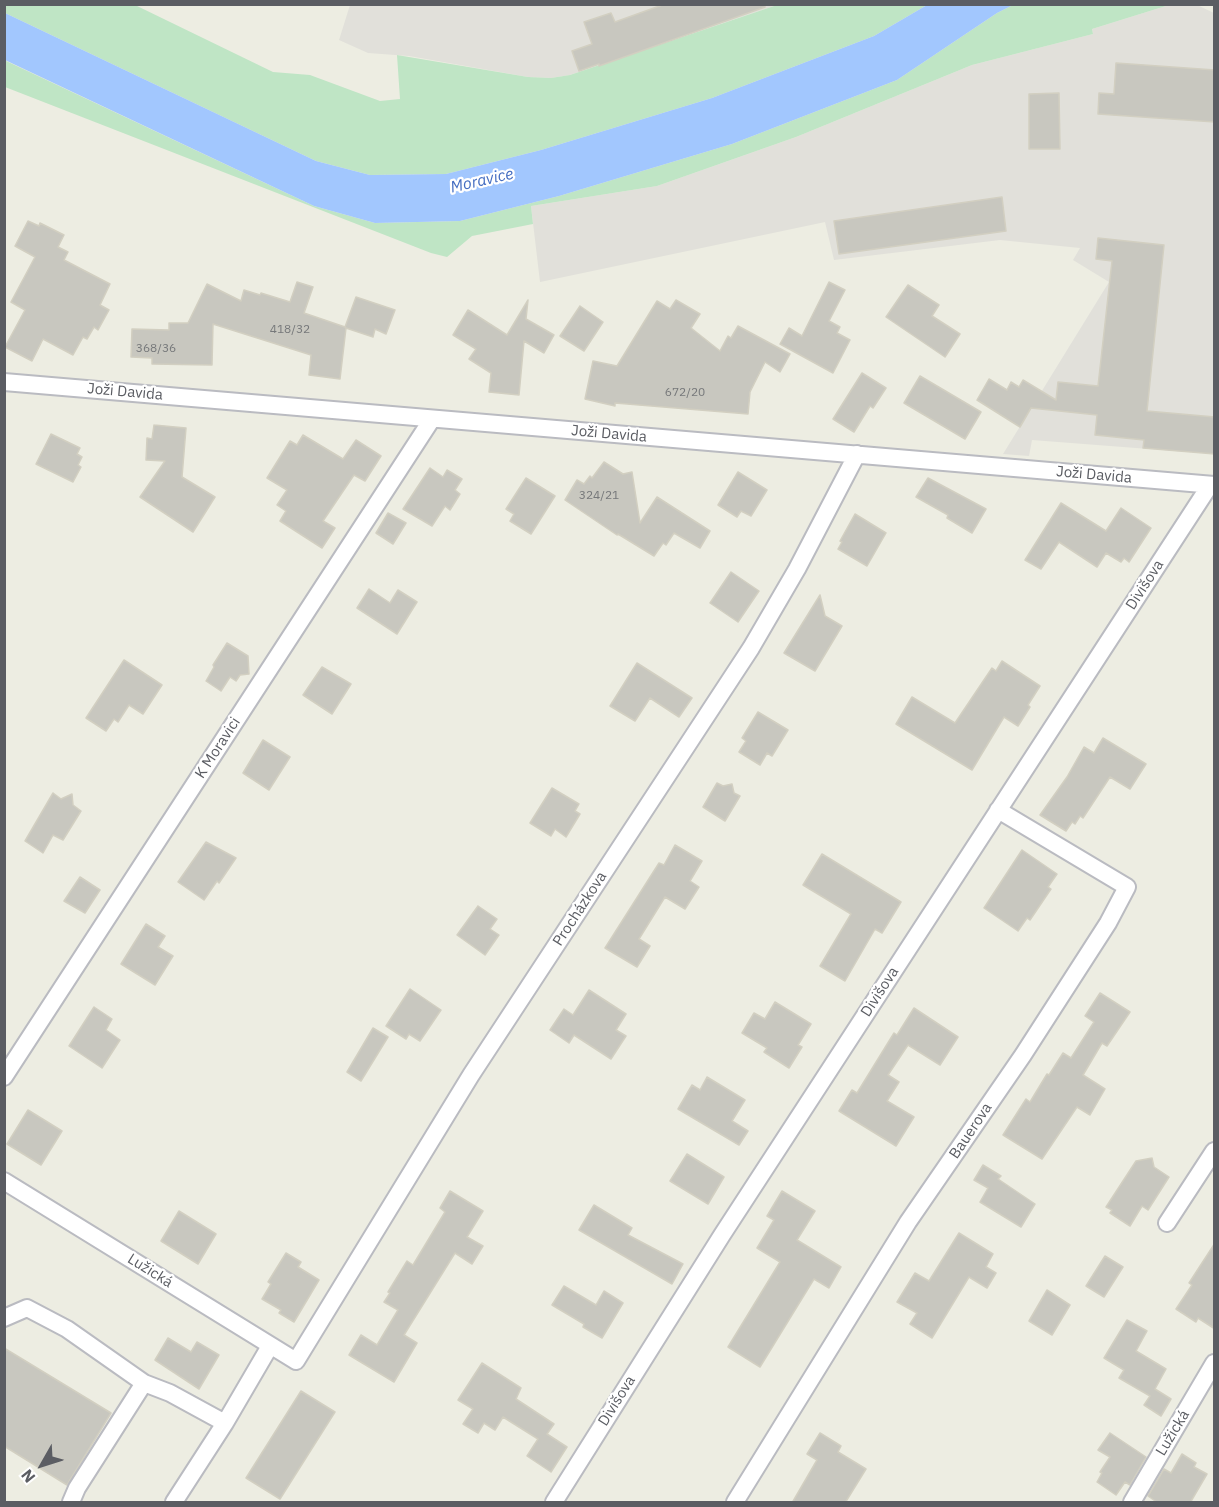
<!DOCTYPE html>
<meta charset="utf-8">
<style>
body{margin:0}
#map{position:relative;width:1219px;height:1507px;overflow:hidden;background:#edede2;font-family:"IBM Plex Sans",sans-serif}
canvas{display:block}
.frame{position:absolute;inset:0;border:6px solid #5b5d63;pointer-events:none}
.north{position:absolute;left:12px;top:1435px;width:60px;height:60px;-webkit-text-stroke:4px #fff;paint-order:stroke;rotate:231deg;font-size:16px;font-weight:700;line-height:24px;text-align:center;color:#5b5d63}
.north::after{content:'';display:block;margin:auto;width:21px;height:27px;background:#5b5d63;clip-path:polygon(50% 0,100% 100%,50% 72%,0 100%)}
</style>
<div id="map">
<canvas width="1219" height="1507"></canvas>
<div class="frame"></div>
<div class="north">N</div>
</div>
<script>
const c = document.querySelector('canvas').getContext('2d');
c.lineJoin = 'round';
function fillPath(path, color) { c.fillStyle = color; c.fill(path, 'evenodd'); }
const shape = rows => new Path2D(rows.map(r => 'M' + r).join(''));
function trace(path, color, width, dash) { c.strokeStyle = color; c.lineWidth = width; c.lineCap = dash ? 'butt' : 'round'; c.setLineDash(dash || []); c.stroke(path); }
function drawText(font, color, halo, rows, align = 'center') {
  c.font = font + ' "IBM Plex Sans",sans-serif'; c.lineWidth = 4.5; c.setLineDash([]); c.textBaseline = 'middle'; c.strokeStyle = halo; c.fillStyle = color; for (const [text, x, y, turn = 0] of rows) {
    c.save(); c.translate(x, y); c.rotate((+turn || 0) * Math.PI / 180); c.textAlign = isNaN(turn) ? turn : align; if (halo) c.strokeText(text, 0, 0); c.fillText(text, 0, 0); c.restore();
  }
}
const industrial = shape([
 [350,5,777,5,570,75,551,78,528,77,409,56,368,53,339,40],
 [1169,5,1197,5,1214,13,1214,454,1032,440,1029,456,1003,454,1109,282,1073,260,1080,248,1000,240,834,260,825,222,540,282,531,206,657,186,796,137,972,65,1093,34,1092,29]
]);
const green = shape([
 [4,5,135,5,273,72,310,75,380,101,400,99,397,55,528,77,551,78,570,75,777,5,927,5,874,36,712,98,541,150,446,174,370,175,316,161,5,13],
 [1013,5,1169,5,1092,29,1093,34,972,65,796,137,657,186,531,206,533,224,472,236,447,257,431,253,5,87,4,60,314,206,375,223,460,221,559,196,732,144,897,80,997,13]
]);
const water = shape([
 [927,5,1013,5,997,13,897,80,732,144,559,196,460,221,375,223,314,206,5,60,5,13,316,161,370,175,446,174,541,150,712,98,874,36]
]);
const building = shape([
 [665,4,765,4,765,7,599,66,599,64,579,71,572,51,592,44,584,22,611,13,615,22,665,4],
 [1116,63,1215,70,1215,122,1098,114,1099,93,1114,94,1116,63],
 [1059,93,1060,149,1029,149,1029,94,1059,93],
 [1002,197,1006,231,839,254,834,221,1002,197],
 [28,221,39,226,40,223,64,235,58,247,68,252,64,260,110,284,100,305,109,310,98,330,94,327,87,339,83,337,73,355,43,339,32,361,5,347,25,310,11,302,35,257,15,246,28,221],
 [1098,238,1164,245,1147,411,1215,417,1215,454,1143,448,1144,440,1095,435,1097,415,1031,408,1020,427,977,400,989,379,1007,390,1011,382,1019,387,1023,380,1056,400,1058,382,1098,386,1112,261,1096,259,1098,238],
 [297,282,313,287,304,313,345,327,356,297,395,310,386,334,375,329,373,337,346,328,340,379,309,375,311,355,213,324,212,365,152,364,152,358,131,357,132,329,169,330,169,323,188,323,207,284,241,301,244,290,260,295,261,293,290,302,297,282],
 [829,282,845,290,829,321,840,327,837,333,850,340,833,373,780,344,789,328,802,336,829,282],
 [908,285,939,305,932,316,960,334,945,357,886,317,908,285],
 [528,300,526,319,554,335,544,353,524,341,519,395,489,392,491,373,469,359,476,349,453,335,468,310,507,335,528,300],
 [676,300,700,314,691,328,720,351,728,336,731,338,738,326,790,354,780,372,765,362,750,392,748,414,615,403,615,406,585,399,593,361,617,366,657,301,670,309,676,300],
 [580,306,603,322,584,351,560,336,580,306],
 [862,373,886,388,873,408,870,406,854,432,833,419,862,373],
 [920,376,981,412,965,439,904,403,920,376],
 [154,425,186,428,182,477,215,497,193,532,140,497,165,461,146,460,147,438,152,439,154,425],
 [51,434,80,448,77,454,82,457,78,465,81,467,73,482,36,464,51,434],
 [303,435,343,459,356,440,381,456,365,481,354,475,323,521,335,528,322,548,280,521,286,511,277,505,287,490,267,478,290,441,297,445,303,435],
 [604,462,623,474,632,472,640,523,657,497,710,531,700,548,674,533,666,545,663,543,654,556,618,534,617,535,565,500,577,480,584,484,590,476,592,478,604,462],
 [430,468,443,477,447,470,462,479,455,490,460,494,450,510,445,506,432,526,403,509,430,468],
 [738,472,767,490,751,516,741,511,737,517,718,505,738,472],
 [526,478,555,496,531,534,510,521,514,514,506,509,526,478],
 [928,478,986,509,972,533,947,518,948,515,916,497,928,478],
 [1061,503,1106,531,1121,508,1151,528,1129,562,1124,558,1121,562,1106,553,1097,567,1059,542,1041,569,1025,560,1061,503],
 [388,513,406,523,393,544,376,533,388,513],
 [855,514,886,533,867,566,838,549,842,542,840,541,855,514],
 [731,572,759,591,738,622,710,603,731,572],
 [369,589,390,603,398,590,417,602,397,634,357,608,369,589],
 [820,595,825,616,842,626,815,671,784,653,820,595],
 [227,643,248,656,249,674,240,675,236,681,230,677,221,691,206,681,214,667,213,665,227,643],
 [124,660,162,685,143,714,129,705,118,722,114,719,106,731,86,718,124,660],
 [1002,661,1040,686,1028,705,1030,707,1018,726,1004,717,972,770,896,724,912,697,955,723,992,668,996,671,1002,661],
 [637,663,692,698,679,717,650,698,635,721,610,706,637,663],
 [322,667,351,684,332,714,303,695,322,667],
 [758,712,788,730,772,756,767,753,760,765,739,752,746,741,742,738,758,712],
 [1103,738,1146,764,1130,789,1110,777,1083,818,1080,816,1075,824,1072,822,1066,831,1040,815,1067,777,1084,747,1094,753,1103,738],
 [263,740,290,757,269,790,243,773,263,740],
 [717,783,723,786,732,784,734,793,740,796,725,821,703,807,717,783],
 [552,788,579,804,575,811,580,814,566,837,555,829,551,836,530,823,552,788],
 [53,793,61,799,72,794,73,805,81,811,63,840,53,835,43,853,25,841,53,793],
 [206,842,236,858,219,883,217,881,204,900,178,882,206,842],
 [675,845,702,861,690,881,699,887,685,909,665,897,639,939,650,946,637,967,605,948,659,863,664,865,675,845],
 [1022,850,1057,874,1048,887,1051,889,1030,920,1027,918,1018,931,984,908,1022,850],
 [822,854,901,902,882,933,875,929,845,981,820,966,851,914,803,885,822,854],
 [80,877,100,890,85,913,64,901,80,877],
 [478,906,497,919,490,929,499,935,485,955,457,935,478,906],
 [146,924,165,936,158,947,173,956,155,985,121,964,146,924],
 [410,989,441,1010,420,1041,409,1034,406,1039,386,1026,410,989],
 [589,990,626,1014,616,1030,626,1036,611,1059,574,1035,569,1043,550,1030,564,1009,573,1015,589,990],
 [1100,993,1130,1012,1107,1046,1102,1043,1083,1075,1105,1089,1090,1115,1077,1107,1042,1159,1003,1135,1026,1099,1030,1102,1047,1074,1049,1075,1063,1053,1071,1058,1094,1022,1085,1016,1100,993],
 [775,1002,811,1024,798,1045,802,1047,789,1068,764,1052,767,1048,742,1033,754,1013,765,1019,775,1002],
 [94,1007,112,1019,106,1030,120,1040,102,1068,69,1046,94,1007],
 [914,1008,958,1037,940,1065,908,1045,888,1075,899,1082,887,1101,914,1117,896,1146,839,1111,852,1090,857,1093,894,1033,897,1035,914,1008],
 [373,1028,388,1037,361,1081,347,1072,373,1028],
 [707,1077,745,1100,732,1121,748,1131,739,1145,678,1109,692,1085,700,1090,707,1077],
 [28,1110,62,1131,41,1165,7,1144,28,1110],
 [687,1154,724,1177,708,1204,670,1181,687,1154],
 [1152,1158,1154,1167,1169,1177,1148,1210,1142,1206,1130,1226,1110,1213,1112,1210,1106,1207,1136,1161,1152,1158],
 [983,1165,1001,1176,998,1179,1035,1204,1021,1227,980,1202,988,1188,974,1180,983,1165],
 [450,1191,483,1211,467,1237,483,1246,472,1264,455,1253,404,1335,417,1343,394,1382,349,1355,361,1335,377,1345,398,1310,384,1302,390,1293,388,1292,407,1261,413,1265,445,1212,440,1208,450,1191],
 [782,1191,815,1211,797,1240,841,1267,829,1288,814,1279,760,1367,728,1347,780,1262,757,1248,774,1220,767,1216,782,1191],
 [594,1205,632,1228,628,1235,683,1264,672,1284,579,1230,594,1205],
 [179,1211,216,1234,198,1264,161,1241,179,1211],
 [959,1233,993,1254,986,1267,996,1273,987,1288,969,1277,932,1338,910,1324,917,1313,897,1302,915,1273,929,1281,959,1233],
 [1215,1243,1215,1329,1198,1318,1196,1322,1176,1309,1192,1285,1189,1283,1215,1243],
 [286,1253,301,1262,298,1267,319,1280,294,1322,279,1313,281,1310,262,1299,271,1284,268,1282,286,1253],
 [1105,1256,1123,1267,1104,1297,1086,1286,1105,1256],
 [564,1286,596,1305,604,1291,623,1303,602,1338,583,1327,584,1324,552,1305,564,1286],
 [1047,1290,1070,1305,1052,1335,1029,1321,1047,1290],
 [1127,1320,1147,1331,1136,1351,1166,1369,1155,1389,1171,1399,1161,1416,1144,1405,1150,1396,1119,1378,1124,1370,1104,1358,1127,1320],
 [168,1338,191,1352,197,1342,219,1355,199,1389,155,1360,168,1338],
 [4,1348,111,1413,67,1485,4,1446,4,1348],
 [482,1363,521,1388,516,1399,554,1424,547,1434,567,1447,551,1472,527,1456,538,1439,503,1417,495,1430,484,1423,478,1433,463,1424,473,1409,458,1400,482,1363],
 [301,1391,335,1412,280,1499,246,1478,301,1391],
 [820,1433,841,1446,838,1452,866,1469,845,1503,792,1503,817,1460,807,1454,820,1433],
 [1110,1433,1146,1457,1130,1485,1125,1482,1116,1495,1097,1482,1102,1473,1100,1472,1110,1457,1098,1450,1110,1433],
 [1182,1454,1196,1463,1194,1467,1207,1474,1190,1503,1158,1503,1148,1496,1164,1469,1171,1473,1182,1454]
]);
const minor = shape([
 [4,382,1214,485],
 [4,1077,432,419],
 [4,1181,296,1361,471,1075,751,648,797,569,857,454],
 [1167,1223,1214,1151],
 [4,1318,27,1308,67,1329,144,1383],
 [71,1502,77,1488,144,1383,170,1393,225,1423],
 [174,1502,225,1423,270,1346],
 [554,1502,722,1235,1210,485],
 [735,1502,908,1222,1023,1055,1108,923,1127,887,998,810],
 [1132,1502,1214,1363]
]);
const numberNames = [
 ["418/32",290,330],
 ["368/36",156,349],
 ["672/20",685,393],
 ["324/21",599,496]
];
const streetNames = [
 ["Joži Davida",125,392,5],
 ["Joži Davida",609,434,5],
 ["Joži Davida",1094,475,5],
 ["Divišova",1145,585,-57],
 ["K Moravici",218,748,-57],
 ["Procházkova",580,909,-57],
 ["Divišova",880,992,-57],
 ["Bauerova",971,1131,-56],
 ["Lužická",150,1271,32],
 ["Divišova",617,1401,-58],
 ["Lužická",1173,1433,-59]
];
const waterNames = [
 ["Moravice",482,181,-13]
];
fillPath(industrial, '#e1e0da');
fillPath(green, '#bfe5c5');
fillPath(water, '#a2c7fe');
fillPath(building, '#c8c7bf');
trace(building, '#d2cfc1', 1.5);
trace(minor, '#babbc1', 20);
trace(minor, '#fff', 16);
drawText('12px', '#76787a', null, numberNames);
drawText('15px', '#5b5d63', '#fff', streetNames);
drawText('italic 16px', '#446dc1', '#fff', waterNames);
</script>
